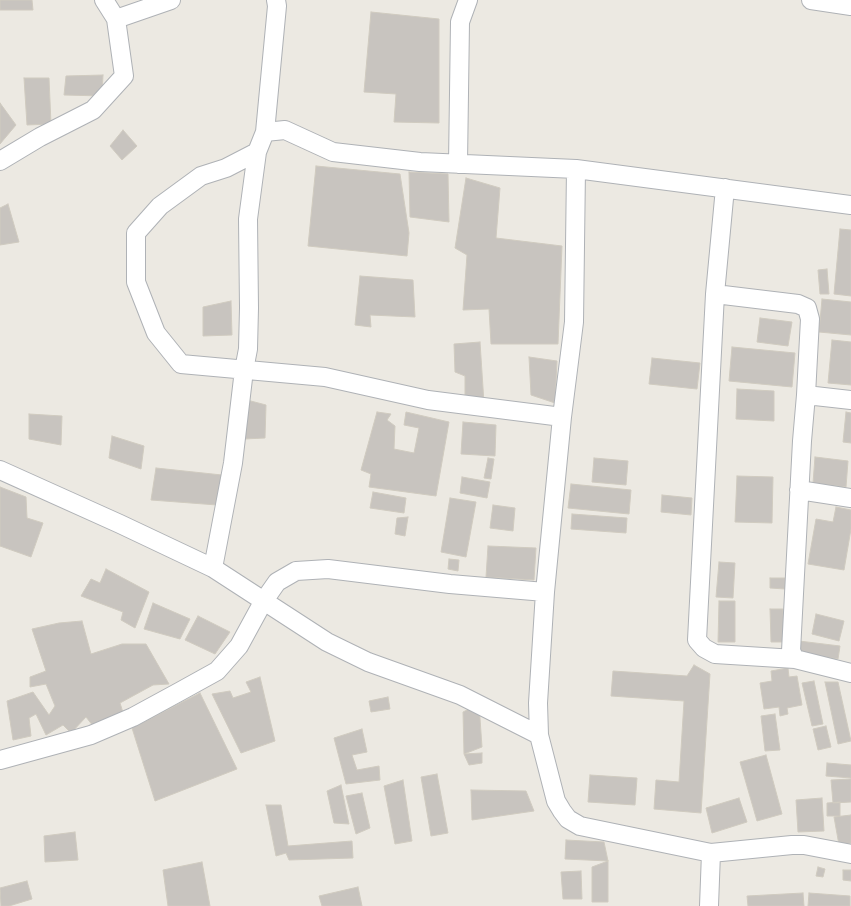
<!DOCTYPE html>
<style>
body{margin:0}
canvas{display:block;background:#ece9e2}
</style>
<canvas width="851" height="906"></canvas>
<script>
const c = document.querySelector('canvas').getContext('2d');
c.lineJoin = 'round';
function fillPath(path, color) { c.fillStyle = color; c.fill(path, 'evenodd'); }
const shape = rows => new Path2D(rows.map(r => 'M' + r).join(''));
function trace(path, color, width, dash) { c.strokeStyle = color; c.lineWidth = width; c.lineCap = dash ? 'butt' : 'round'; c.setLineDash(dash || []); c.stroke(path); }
const building = shape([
 [0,0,32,0,33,10,0,10,0,0],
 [371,12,439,19,439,123,394,122,396,94,364,92,371,12],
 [103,75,102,96,64,95,66,76,103,75],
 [24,78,49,78,51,124,27,125,24,78],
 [0,103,16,125,0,144,0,103],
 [123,130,137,146,122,160,110,146,123,130],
 [316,166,400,174,409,233,407,256,308,246,316,166],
 [409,172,448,174,449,222,410,217,409,172],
 [466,178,500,188,496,238,562,246,558,344,491,344,489,309,463,310,467,255,455,248,466,178],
 [8,204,19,242,0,245,0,208,8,204],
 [840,229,851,230,851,296,834,294,840,229],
 [827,269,829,294,820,294,818,270,827,269],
 [360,276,413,280,415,317,370,315,371,327,355,325,360,276],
 [822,299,851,302,851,335,819,332,822,299],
 [231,301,232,335,203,336,203,307,231,301],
 [760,318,792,322,788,346,757,342,760,318],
 [832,340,851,342,851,385,828,383,832,340],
 [480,342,484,403,465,399,465,376,455,372,454,344,480,342],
 [732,347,795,353,792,387,729,381,732,347],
 [529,357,557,361,555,403,531,395,529,357],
 [652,358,700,363,697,389,649,384,652,358],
 [737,389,774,391,774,421,736,419,737,389],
 [247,400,266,405,265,438,244,439,247,400],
 [377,412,391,414,387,420,395,426,394,449,414,453,419,428,404,425,406,412,449,422,436,496,369,487,371,474,361,470,377,412],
 [846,412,851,413,851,443,843,442,846,412],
 [29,414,62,416,61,445,29,439,29,414],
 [463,422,496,425,495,456,461,454,463,422],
 [112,436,144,446,141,469,109,458,112,436],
 [815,457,848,461,846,487,813,483,815,457],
 [488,458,494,459,491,479,484,478,488,458],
 [594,458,628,461,626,485,592,482,594,458],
 [156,468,222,475,217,505,151,500,156,468],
 [737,476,773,477,772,523,735,522,737,476],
 [462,477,490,482,487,498,460,493,462,477],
 [571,484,631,490,629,514,568,508,571,484],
 [0,487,26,497,27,518,43,523,31,557,0,546,0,487],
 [373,492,406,498,404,513,370,508,373,492],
 [662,495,692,498,691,515,661,512,662,495],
 [450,498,476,502,466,557,441,552,450,498],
 [493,505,515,508,513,531,490,528,493,505],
 [836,507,851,510,851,529,844,570,808,564,816,519,833,522,836,507],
 [572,514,627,518,626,533,571,529,572,514],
 [408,517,405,536,395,534,397,518,408,517],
 [488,546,536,548,534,580,486,577,488,546],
 [449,559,459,560,458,571,448,569,449,559],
 [719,562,735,563,733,598,716,597,719,562],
 [106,569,149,592,135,628,121,620,123,612,81,596,91,579,100,583,106,569],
 [770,578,785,578,785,589,770,588,770,578],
 [719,601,735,601,735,642,718,642,719,601],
 [153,603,190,619,180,639,144,629,153,603],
 [770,609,783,609,784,642,771,642,770,609],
 [816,614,844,621,839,641,812,634,816,614],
 [198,616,230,632,215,654,185,640,198,616],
 [82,621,91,654,122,644,146,644,169,684,153,685,120,703,125,719,97,731,86,717,71,733,63,725,46,735,36,714,29,718,31,736,13,740,7,701,33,692,49,715,55,706,46,684,30,687,30,677,46,671,32,629,59,623,82,621],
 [799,641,840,646,838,659,797,653,799,641],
 [694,665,710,674,701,813,654,809,656,780,679,782,684,701,611,696,613,671,687,676,694,665],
 [788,668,789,677,797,676,802,705,787,708,788,714,780,716,779,707,764,709,760,683,772,681,771,671,788,668],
 [260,677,275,741,241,753,212,694,230,691,233,698,251,692,246,682,260,677],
 [814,681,823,724,812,726,802,683,814,681],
 [825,682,838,682,851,741,838,744,825,682],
 [200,693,237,769,155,801,132,728,200,693],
 [388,697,390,709,371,712,369,701,388,697],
 [479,704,482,747,464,754,463,712,479,704],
 [775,714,780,750,765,751,761,716,775,714],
 [826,726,831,747,818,750,813,729,826,726],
 [362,729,367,752,352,755,357,770,379,766,380,780,346,784,334,738,362,729],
 [482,753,482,763,469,765,464,754,482,753],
 [766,755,782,814,757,821,740,762,766,755],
 [827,763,851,765,851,778,826,776,827,763],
 [437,774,448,833,431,836,421,777,437,774],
 [590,775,637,778,635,805,588,802,590,775],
 [851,779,851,802,833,803,831,780,851,779],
 [403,780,412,841,395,844,384,786,403,780],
 [341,785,349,824,334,823,327,791,341,785],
 [471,790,526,791,534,811,472,820,471,790],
 [362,793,370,828,356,834,346,796,362,793],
 [739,798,747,822,712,833,706,808,739,798],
 [822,798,824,831,798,832,796,800,822,798],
 [840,802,840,816,827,816,827,803,840,802],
 [266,805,281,805,288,846,352,841,353,858,289,860,286,853,276,856,266,805],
 [851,815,851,843,839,845,834,817,851,815],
 [75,832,78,860,45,862,44,836,75,832],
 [566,840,604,842,608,861,565,859,566,840],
 [608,861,608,902,592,902,592,867,608,861],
 [202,862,210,906,168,906,163,870,202,862],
 [818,867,825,869,823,877,816,876,818,867],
 [843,870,851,870,851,881,843,880,843,870],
 [581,871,582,899,563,899,561,872,581,871],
 [27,881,32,899,9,906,1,906,0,888,27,881],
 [358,887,362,906,322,906,319,896,358,887],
 [803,893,804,906,748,906,747,896,803,893],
 [809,893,850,896,850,906,808,906,809,893]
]);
const street = shape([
 [811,0,851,6],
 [116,19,171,0],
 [265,132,277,6,276,0],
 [257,152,226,168,201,176,160,206,136,233,136,282,156,333,181,364,325,377,428,400,562,417],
 [0,161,40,137,93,110,124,76,116,19,104,0],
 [458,164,460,22,468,0],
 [576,169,574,322,562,417,545,592,538,703,539,735,556,801,562,811,568,819,580,826,711,853,792,845,804,845,851,854],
 [725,188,715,294,697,640,704,648,715,654,795,659,851,673],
 [715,294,798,304,807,308,810,319,806,395,802,441,791,651,795,659],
 [806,395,851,400],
 [0,470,120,524,213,568,327,642,368,662,460,695,539,735],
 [799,490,851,498],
 [213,568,233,463,244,370,248,349,249,308,248,219,257,152,265,132,285,130,333,152,420,162,576,169,851,205],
 [0,760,91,735,133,717,179,692,217,671,239,646,263,602,277,582,296,571,328,569,450,584,545,592],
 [709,906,711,853]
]);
fillPath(building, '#c8c4bf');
trace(building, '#d0cbc0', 1);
trace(street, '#afb2b6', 20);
trace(street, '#fff', 18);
</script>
